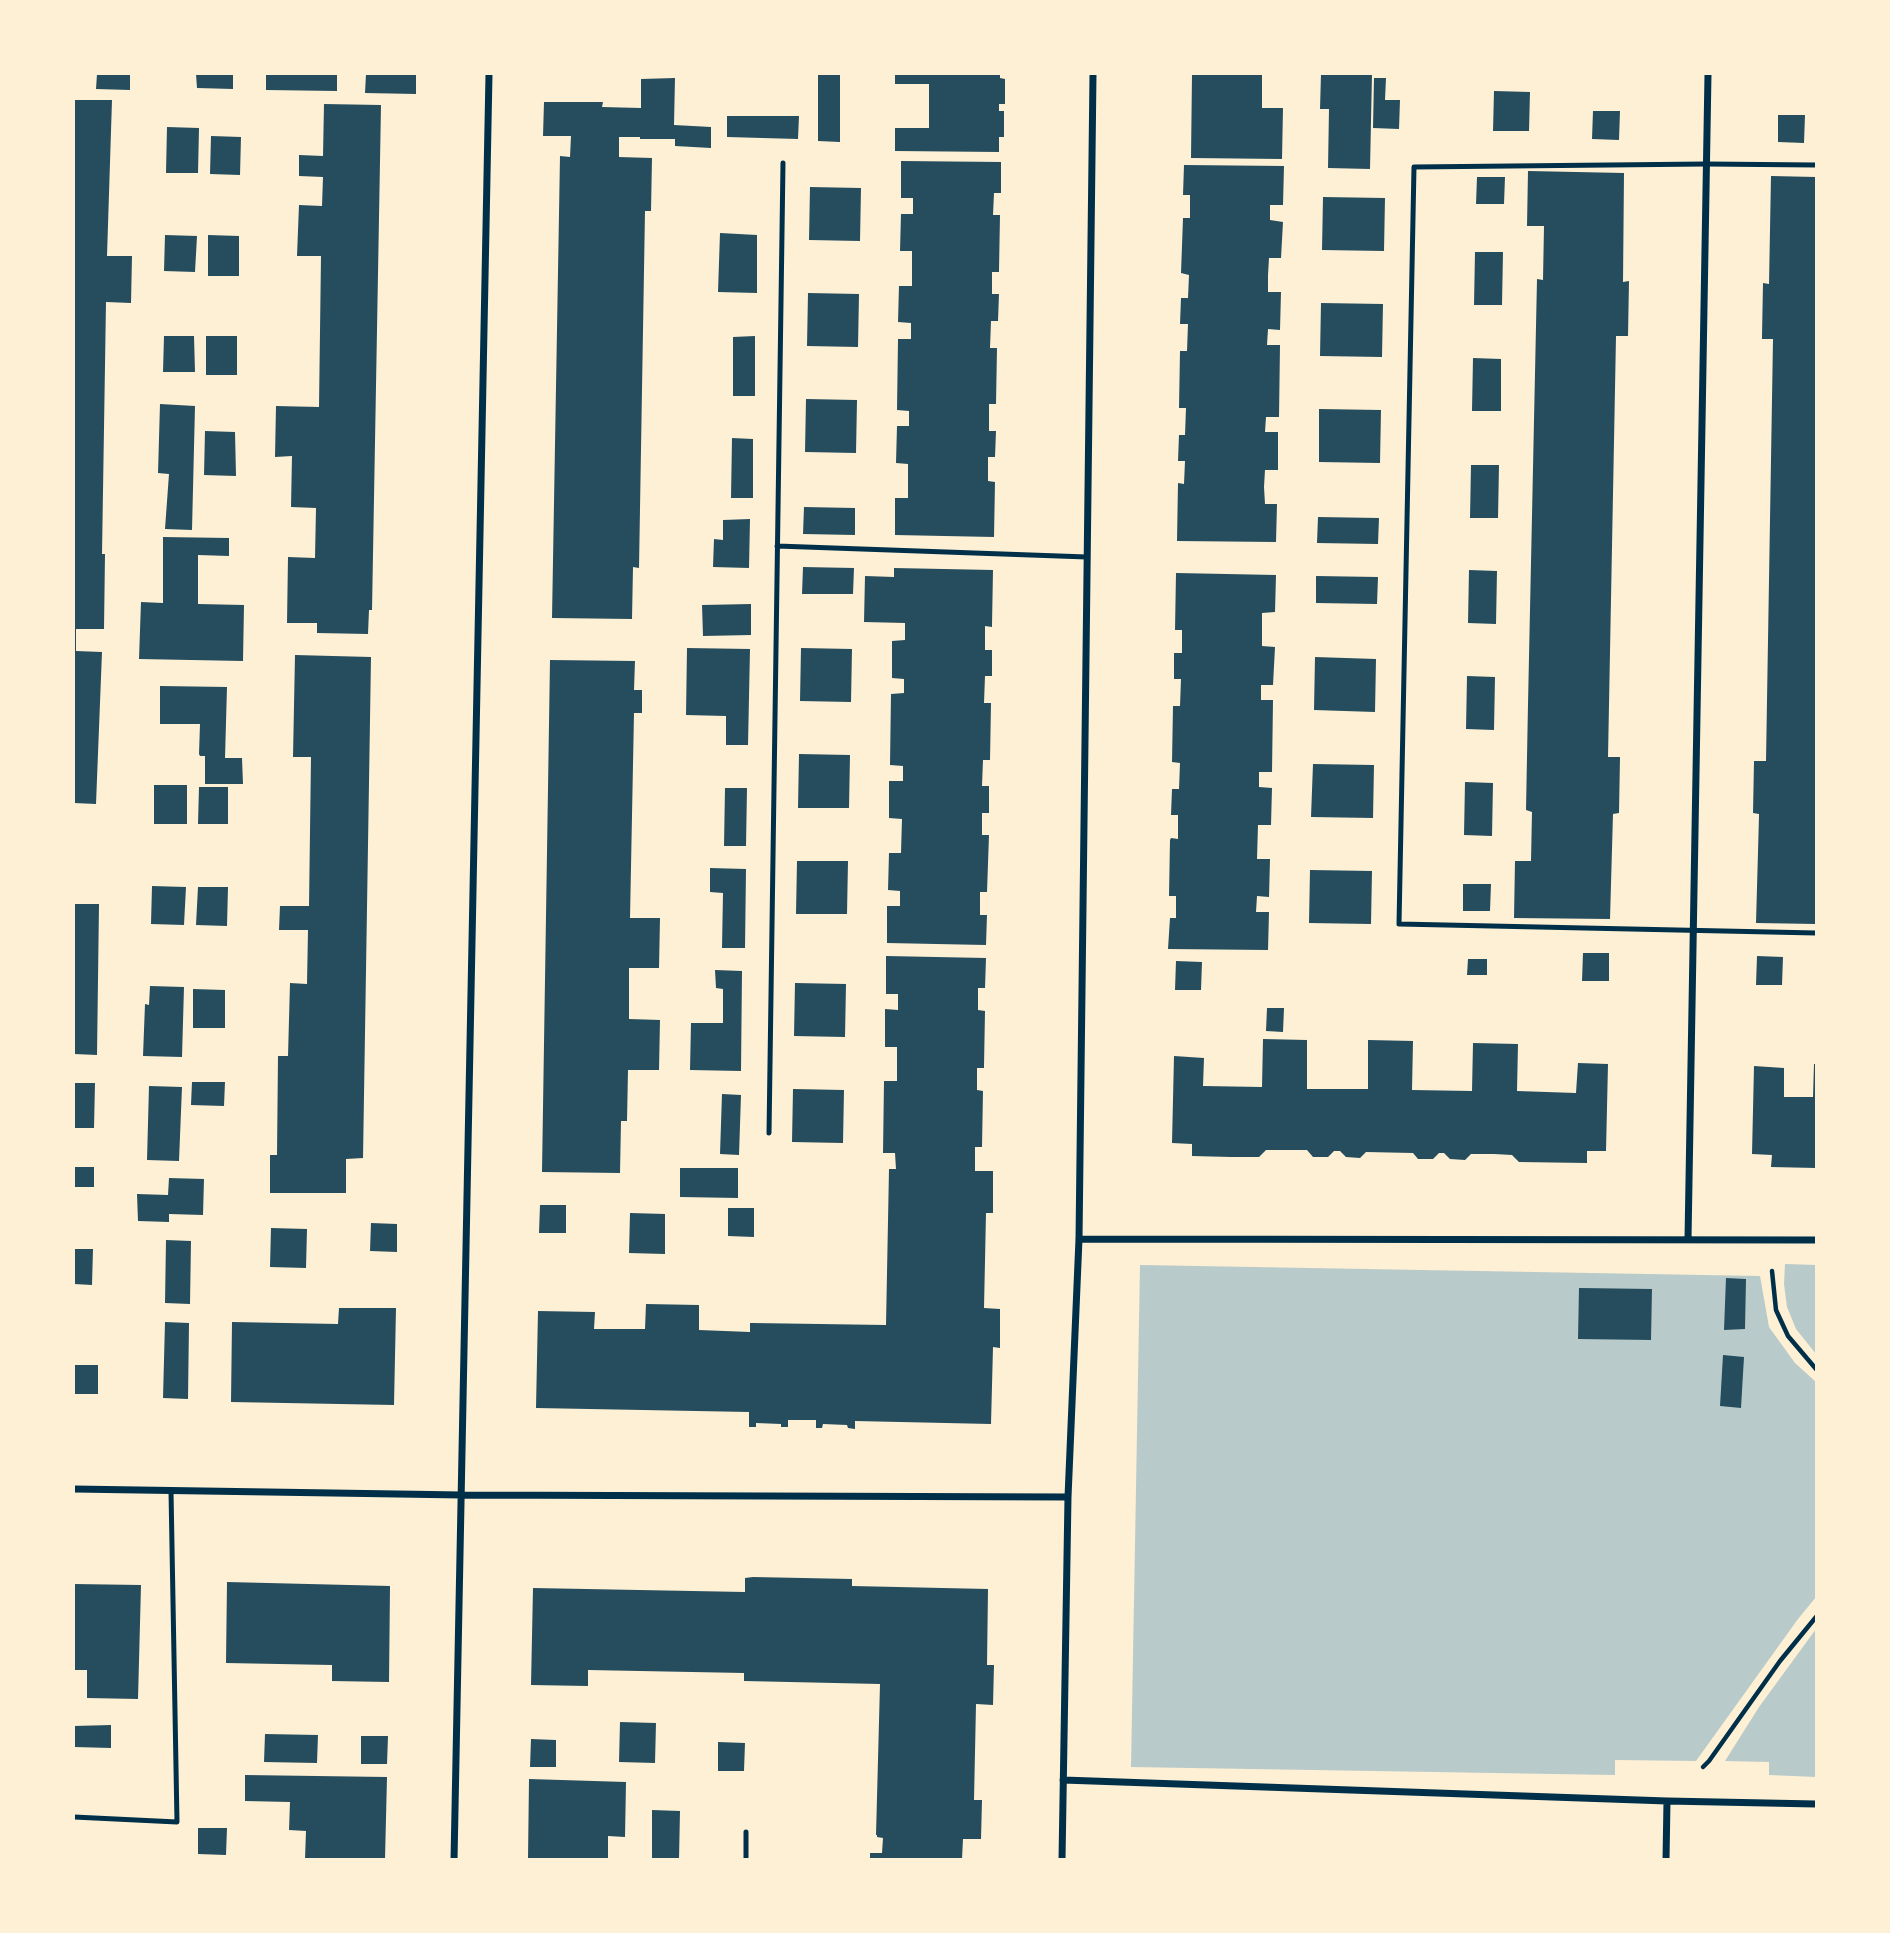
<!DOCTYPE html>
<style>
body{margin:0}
#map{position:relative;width:1890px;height:1933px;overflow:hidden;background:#fdf0d5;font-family:"Times New Roman",serif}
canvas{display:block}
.frame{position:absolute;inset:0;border:75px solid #fdf0d5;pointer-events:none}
</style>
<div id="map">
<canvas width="1890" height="1933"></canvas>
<div class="frame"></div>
</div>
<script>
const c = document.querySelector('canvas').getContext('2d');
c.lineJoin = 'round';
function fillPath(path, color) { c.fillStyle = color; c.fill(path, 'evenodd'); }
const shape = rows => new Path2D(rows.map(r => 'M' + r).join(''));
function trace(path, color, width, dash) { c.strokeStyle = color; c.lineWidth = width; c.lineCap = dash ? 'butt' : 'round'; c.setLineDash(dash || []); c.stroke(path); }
const green = shape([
 [1785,1264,1816,1265,1816,1354,1796,1329,1787,1307,1784,1284],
 [1140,1265,1760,1276,1769,1327,1795,1363,1816,1382,1816,1597,1798,1619,1696,1761,1615,1760,1615,1775,1131,1767],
 [1816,1629,1816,1777,1769,1775,1769,1762,1725,1761,1759,1707]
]);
const building = shape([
 [97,74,130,74,130,90,96,89],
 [196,74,233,74,233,89,197,88],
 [266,74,337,74,337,91,266,90],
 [366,74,416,74,416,94,365,93],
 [818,74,840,74,840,142,818,141],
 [895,74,1000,74,1000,78,1005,79,1005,104,999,104,999,111,1004,111,1004,137,999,137,999,152,895,151,895,128,929,128,929,84,895,84],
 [1192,74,1262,74,1262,108,1283,108,1282,159,1191,158],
 [1321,74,1372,74,1370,169,1328,168,1329,109,1320,109],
 [675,78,674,125,711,127,711,148,675,146,675,139,640,139,640,137,619,137,619,157,652,158,651,211,645,211,639,568,633,567,632,619,552,618,560,156,570,157,571,136,543,136,544,102,603,102,602,107,641,108,641,79],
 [1374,78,1386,78,1385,100,1400,100,1399,129,1373,128],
 [1494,91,1530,92,1529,131,1493,131],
 [74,100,112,100,107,256,132,256,131,303,106,302,102,554,105,554,104,629,76,629,76,651,102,652,96,804,74,803],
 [324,104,381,105,372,610,369,610,368,634,317,633,317,623,287,623,288,557,315,558,316,508,291,507,292,456,275,457,276,406,319,407,321,256,297,256,299,205,322,206,323,177,299,176,299,155,323,156],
 [1593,111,1620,111,1619,140,1592,139],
 [1778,115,1805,115,1804,143,1778,142],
 [727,116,799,116,798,139,727,137],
 [167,127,199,128,198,173,166,173],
 [211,136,241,137,240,175,210,174],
 [901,161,1001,162,1001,193,994,193,993,215,1000,215,999,270,999,272,992,272,992,294,999,294,998,321,991,321,990,348,997,348,996,404,989,404,989,431,996,431,995,457,988,457,988,481,995,482,994,537,895,535,895,498,908,498,908,464,896,463,897,426,909,426,909,411,897,410,898,339,911,339,911,323,898,322,899,286,912,286,912,251,900,251,901,214,913,214,913,198,901,198],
 [1184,165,1284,166,1283,205,1270,205,1270,220,1283,222,1281,258,1269,258,1268,275,1268,292,1281,292,1280,330,1268,329,1267,345,1280,345,1279,417,1266,417,1265,432,1278,432,1278,470,1265,470,1264,487,1265,504,1277,504,1276,542,1177,541,1178,483,1184,484,1185,461,1178,461,1179,435,1185,435,1186,408,1179,408,1180,351,1187,351,1188,324,1180,324,1181,298,1188,298,1189,275,1181,273,1183,218,1190,218,1190,195,1183,195],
 [1528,171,1624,173,1623,282,1629,281,1628,336,1616,336,1608,757,1620,757,1619,813,1613,814,1610,919,1514,918,1515,861,1531,861,1532,812,1526,810,1528,704,1537,279,1543,280,1544,226,1527,226],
 [1771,176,1816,177,1816,924,1756,923,1759,816,1759,814,1753,813,1754,761,1766,761,1773,339,1762,339,1762,336,1763,283,1769,284],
 [1477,177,1505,177,1504,204,1476,204],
 [810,187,861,188,860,241,809,240],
 [1323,197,1385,198,1384,251,1322,250],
 [720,233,757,235,757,293,718,292],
 [165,235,197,236,195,272,164,271],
 [208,235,239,236,239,276,208,276],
 [1475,252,1503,252,1502,305,1474,305],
 [808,293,859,294,858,347,807,346],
 [1321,303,1383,304,1382,357,1320,356],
 [164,336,194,336,195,372,163,372],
 [206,336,237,336,237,375,206,375],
 [755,336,755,396,733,396,733,337],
 [1473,358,1501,359,1501,411,1472,411],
 [806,399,857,400,856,453,805,452],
 [160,404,195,406,192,530,165,529,169,474,158,473],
 [1319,409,1381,410,1380,463,1319,462],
 [205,431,235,432,236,476,204,475],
 [732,438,753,439,753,498,731,498],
 [1471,465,1499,465,1498,518,1470,518],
 [804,507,855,508,855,535,803,534],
 [1318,517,1379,518,1378,544,1317,543],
 [750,519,749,568,713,567,714,539,723,540,723,520],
 [163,537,229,538,229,556,198,555,198,604,244,605,243,661,139,659,141,602,163,603],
 [803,567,854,568,853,594,802,594],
 [894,568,993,570,992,625,992,627,985,626,985,650,992,650,992,676,985,676,984,703,991,703,990,760,983,760,982,786,989,786,989,813,982,813,982,835,989,835,987,892,980,892,980,915,987,915,986,945,887,943,887,906,900,906,900,891,888,890,889,853,901,853,902,819,889,818,889,781,903,781,903,766,890,765,891,694,904,693,904,679,892,678,892,641,905,640,905,623,864,622,865,576,894,577],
 [1469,570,1497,571,1496,624,1468,623],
 [1176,573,1276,575,1275,612,1262,613,1262,646,1275,647,1273,685,1261,685,1261,700,1273,700,1272,772,1259,772,1259,787,1272,788,1271,825,1258,825,1257,859,1270,859,1269,897,1257,896,1256,912,1269,912,1268,950,1168,949,1170,918,1176,918,1176,896,1169,896,1170,840,1171,838,1178,839,1178,815,1171,815,1172,789,1179,789,1180,763,1172,762,1173,706,1180,706,1181,679,1174,679,1174,653,1182,653,1182,630,1175,630],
 [1316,576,1378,577,1377,604,1316,603],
 [751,604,751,635,703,636,702,605],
 [687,648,750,649,748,745,726,745,726,716,686,715],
 [801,648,852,649,851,702,800,701],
 [295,655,371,657,363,1158,346,1159,346,1193,270,1193,270,1155,277,1155,278,1056,288,1056,290,983,307,984,308,930,279,930,280,906,309,906,311,757,293,757],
 [1315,657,1376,659,1375,712,1314,710],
 [550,660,635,661,634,690,642,690,642,713,634,713,630,918,660,918,659,968,629,968,629,1019,660,1020,659,1070,628,1070,627,1121,621,1121,620,1173,542,1172],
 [1467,676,1495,677,1494,730,1466,729],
 [160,686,227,687,225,758,242,758,243,784,205,784,205,756,200,756,199,754,200,724,160,724],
 [799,754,850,755,849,808,798,808],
 [1313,764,1374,765,1373,818,1311,817],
 [1465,782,1493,783,1492,836,1464,835],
 [154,785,187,785,187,824,154,824],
 [199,787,228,787,228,824,198,824],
 [725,788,747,788,746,846,724,846],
 [797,861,848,861,847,914,796,914],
 [710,868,746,869,745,948,722,948,723,893,710,892],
 [1310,870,1372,871,1371,924,1309,923],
 [1463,884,1491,884,1490,911,1463,911],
 [152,886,186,887,184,925,151,924],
 [198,887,228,887,227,926,196,925],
 [74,904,99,904,97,1055,74,1054],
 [1583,953,1609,953,1609,981,1582,981],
 [886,956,986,958,985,988,978,988,978,1010,985,1011,984,1066,984,1068,977,1068,977,1090,983,1091,982,1147,975,1147,975,1171,993,1171,993,1213,986,1213,984,1308,1000,1309,1000,1348,993,1347,991,1424,855,1421,855,1429,848,1428,847,1425,823,1424,822,1428,816,1428,816,1420,788,1420,788,1427,781,1427,781,1424,756,1423,756,1427,749,1427,749,1412,536,1408,538,1311,595,1312,594,1329,645,1329,646,1304,699,1305,699,1330,750,1332,750,1323,752,1323,886,1325,889,1169,896,1169,895,1153,883,1153,884,1081,897,1081,897,1047,885,1047,885,1009,898,1010,898,994,886,994],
 [1757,956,1783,957,1782,985,1756,985],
 [1468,959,1487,959,1487,975,1467,975],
 [1176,961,1202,962,1201,990,1175,990],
 [715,970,742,971,741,1071,690,1070,691,1023,723,1023,723,989,716,988],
 [795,983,846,984,845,1037,794,1036],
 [150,986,184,987,182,1057,143,1056,145,1004,149,1005],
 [193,989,225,990,225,1028,193,1028],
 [1267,1008,1284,1008,1283,1032,1266,1031],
 [1263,1039,1307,1040,1307,1089,1368,1089,1368,1040,1413,1041,1412,1090,1472,1091,1473,1043,1518,1044,1517,1091,1576,1093,1578,1063,1608,1064,1606,1151,1587,1151,1587,1163,1519,1162,1512,1155,1494,1154,1471,1154,1465,1160,1450,1159,1444,1153,1439,1153,1433,1159,1418,1159,1413,1153,1366,1152,1360,1158,1346,1157,1340,1151,1334,1151,1328,1157,1313,1157,1307,1150,1266,1150,1259,1157,1231,1157,1192,1156,1192,1144,1172,1143,1174,1056,1204,1058,1203,1086,1262,1087],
 [1814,1064,1816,1064,1816,1168,1771,1167,1772,1155,1752,1154,1754,1066,1784,1068,1784,1097,1813,1097],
 [192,1082,225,1082,224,1106,191,1105],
 [74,1083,95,1083,94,1128,74,1128],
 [149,1086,182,1087,179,1161,147,1160],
 [793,1089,844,1090,843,1143,792,1142],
 [722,1094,741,1095,739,1155,720,1154],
 [74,1167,94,1167,94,1187,74,1187],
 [680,1168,738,1168,738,1198,680,1197],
 [169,1178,204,1179,203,1215,169,1214,169,1222,138,1221,137,1194,168,1195],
 [540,1205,566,1205,566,1233,539,1233],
 [728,1208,754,1208,754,1237,728,1236],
 [630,1213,665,1214,665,1254,629,1253],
 [371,1223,397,1224,397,1252,370,1251],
 [271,1228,307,1229,306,1268,270,1267],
 [166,1240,191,1241,190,1304,165,1303],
 [74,1249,93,1249,92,1285,74,1284],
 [1726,1278,1746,1279,1745,1329,1724,1330],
 [1579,1288,1652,1289,1651,1340,1578,1339],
 [339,1308,396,1308,394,1405,231,1402,232,1322,338,1324],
 [165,1322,189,1323,188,1399,163,1398],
 [1723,1355,1744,1357,1741,1408,1720,1406],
 [74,1365,98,1365,98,1394,74,1394],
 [753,1577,852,1579,852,1586,988,1589,987,1665,994,1665,993,1705,976,1704,974,1800,982,1800,981,1839,963,1839,962,1859,870,1859,870,1853,882,1853,883,1838,877,1837,877,1835,876,1835,880,1684,744,1681,744,1673,588,1670,588,1686,531,1685,533,1588,745,1592,745,1578],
 [227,1582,390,1586,389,1682,332,1681,332,1665,226,1663],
 [74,1584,141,1585,138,1699,87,1698,87,1670,74,1670],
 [620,1722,656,1723,655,1763,619,1762],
 [111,1725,111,1748,74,1747,74,1726],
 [265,1734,318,1735,317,1763,264,1762],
 [361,1736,388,1736,387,1764,361,1764],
 [531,1739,556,1740,556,1767,530,1767],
 [718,1742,745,1743,744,1771,718,1771],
 [245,1775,387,1777,385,1859,305,1859,306,1831,289,1830,290,1802,245,1801],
 [529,1779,626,1782,625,1837,608,1836,608,1859,528,1859],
 [652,1810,680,1811,679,1859,652,1859],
 [198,1828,227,1828,226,1855,198,1854]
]);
const path = shape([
 [1772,1271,1776,1310,1788,1336,1816,1369],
 [1703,1767,1709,1761,1780,1661,1816,1617]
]);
const service = shape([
 [1816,165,1706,164,1414,167,1399,924,1816,933],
 [777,546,1087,557],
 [769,1133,783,163],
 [74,1817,177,1822,171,1491],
 [746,1860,746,1832]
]);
const minor = shape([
 [1079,1239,1816,1240],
 [1688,1239,1708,74],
 [74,1489,462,1495,1068,1497],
 [1063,1780,1667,1801,1816,1804],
 [454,1860,489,74],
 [1062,1860,1068,1497,1079,1239,1093,74],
 [1666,1860,1667,1801]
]);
fillPath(green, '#b9caca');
fillPath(building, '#264d5e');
trace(path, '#003049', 4.5);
trace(service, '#003049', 5);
trace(minor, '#003049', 7);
</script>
